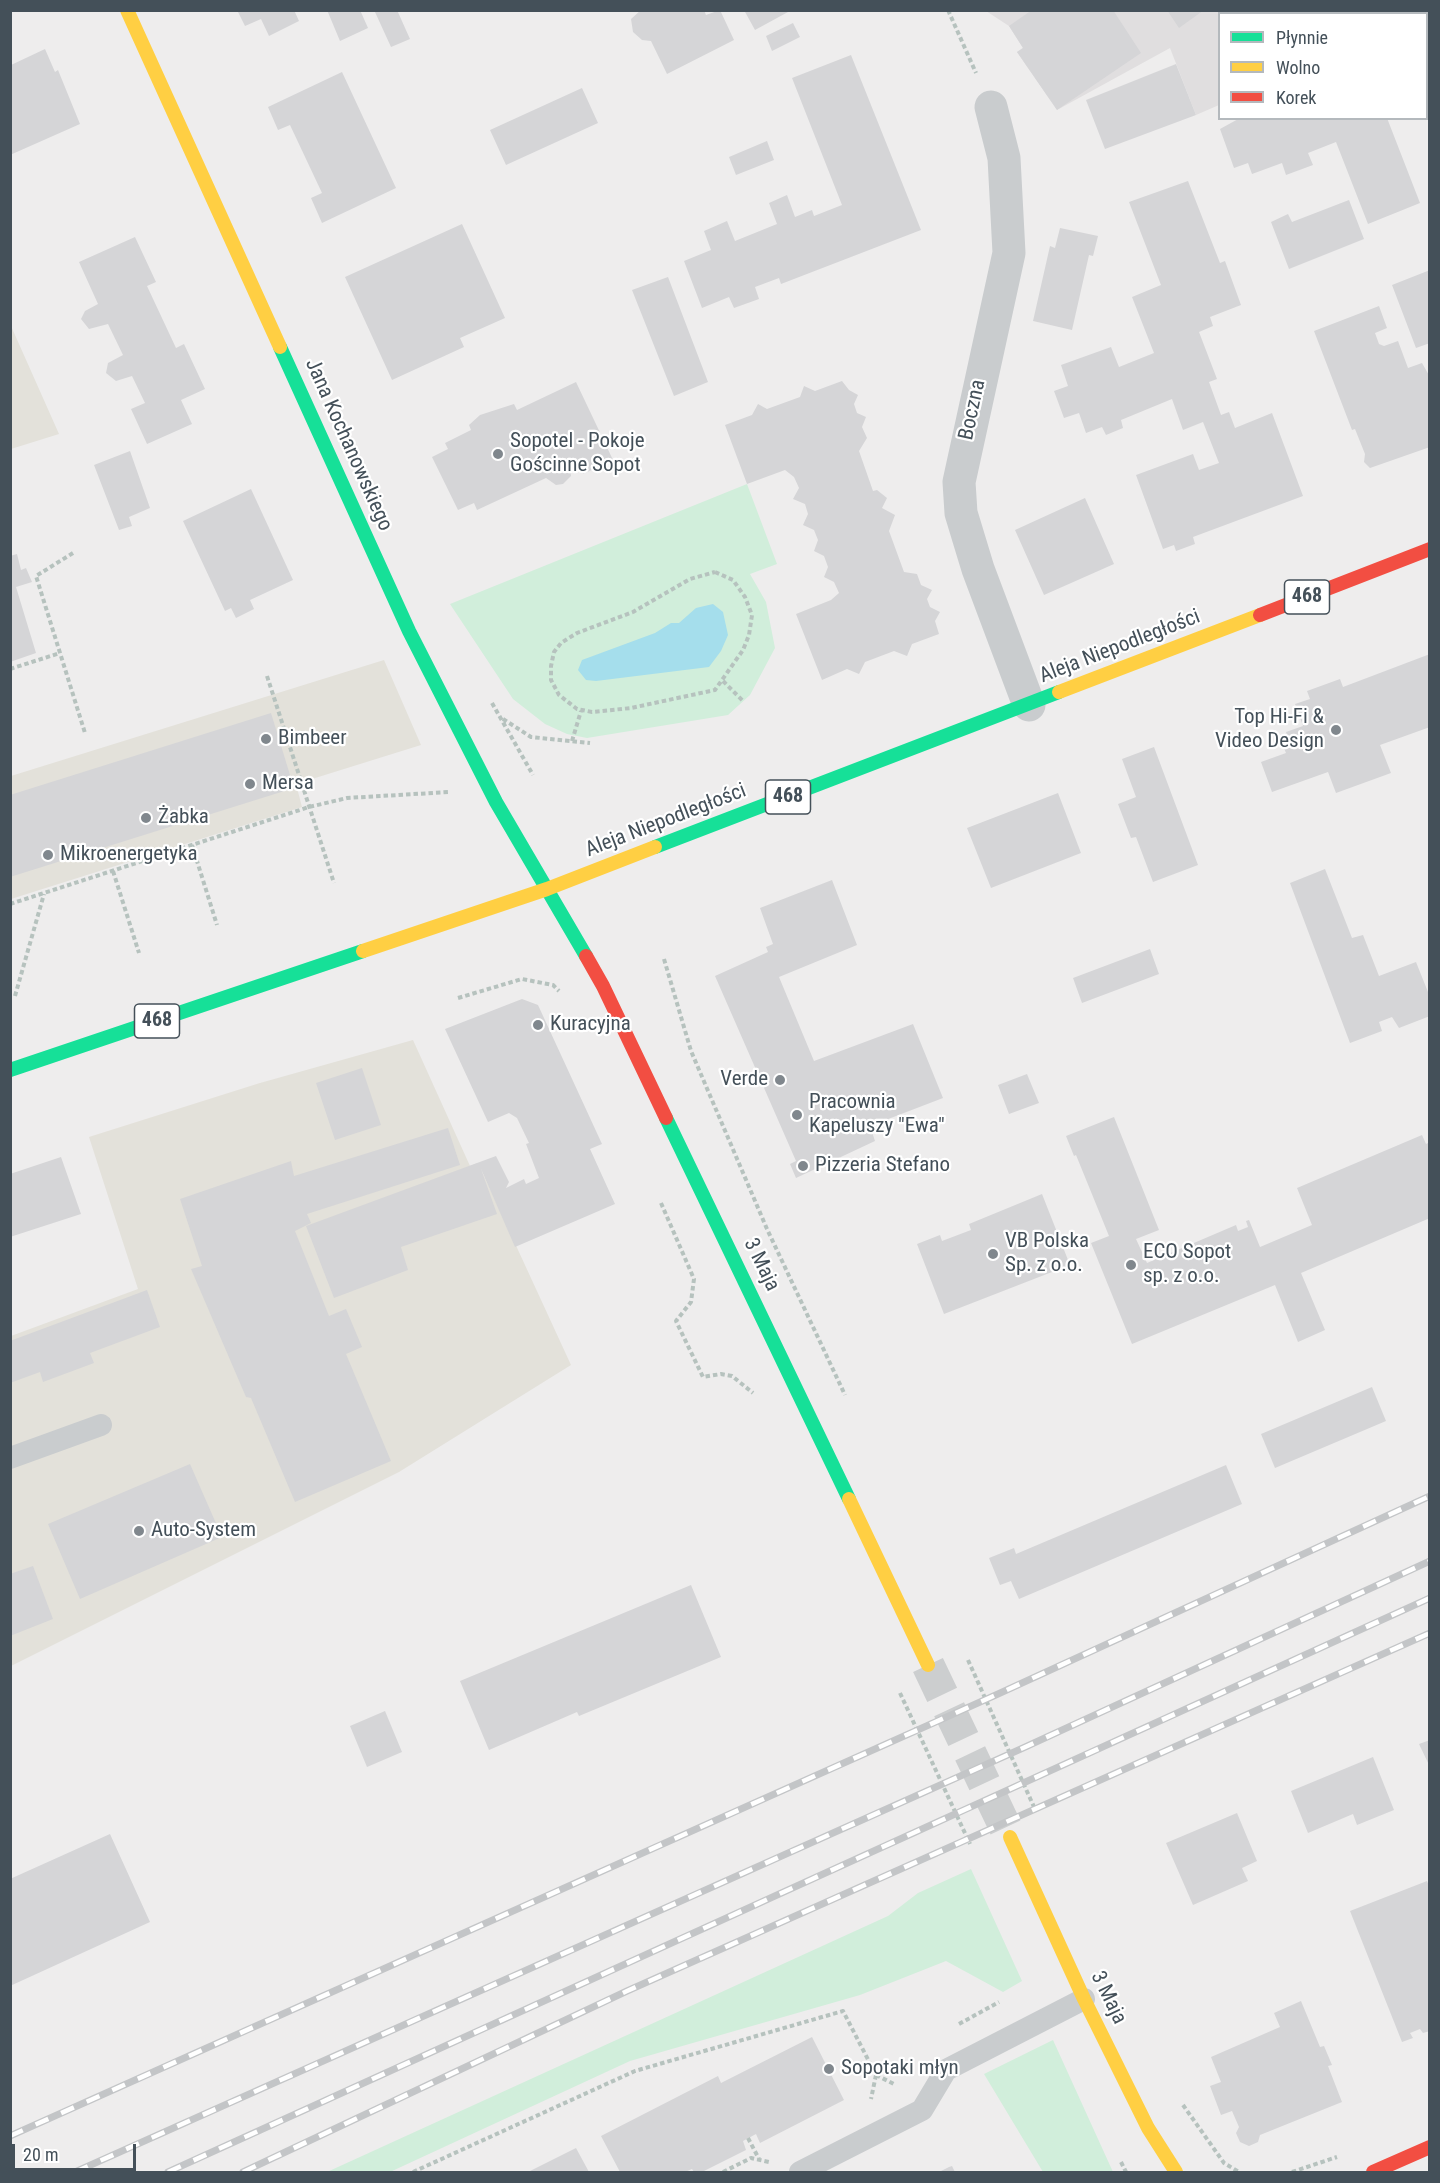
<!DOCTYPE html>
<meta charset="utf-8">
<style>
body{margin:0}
#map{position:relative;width:1440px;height:2183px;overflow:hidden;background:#eeeded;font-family:"Roboto Condensed",sans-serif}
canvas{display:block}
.frame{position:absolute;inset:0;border:12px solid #445059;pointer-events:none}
.legend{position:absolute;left:1218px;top:12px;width:210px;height:108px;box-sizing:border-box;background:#fff;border:2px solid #b4b9bd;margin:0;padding:8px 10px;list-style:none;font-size:18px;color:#445059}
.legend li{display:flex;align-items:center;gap:12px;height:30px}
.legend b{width:30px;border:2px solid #b4b9bd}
.scale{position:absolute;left:12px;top:2144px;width:124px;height:27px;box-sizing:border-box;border:3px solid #445059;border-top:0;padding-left:8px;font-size:18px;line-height:21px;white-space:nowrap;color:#445059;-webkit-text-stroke:4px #fff;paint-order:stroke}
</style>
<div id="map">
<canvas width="1440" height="2183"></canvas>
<div class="frame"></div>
<ul class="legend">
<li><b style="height:8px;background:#16e098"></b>Płynnie</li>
<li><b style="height:8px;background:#ffcf43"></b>Wolno</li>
<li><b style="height:8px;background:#f24e42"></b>Korek</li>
</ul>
<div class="scale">20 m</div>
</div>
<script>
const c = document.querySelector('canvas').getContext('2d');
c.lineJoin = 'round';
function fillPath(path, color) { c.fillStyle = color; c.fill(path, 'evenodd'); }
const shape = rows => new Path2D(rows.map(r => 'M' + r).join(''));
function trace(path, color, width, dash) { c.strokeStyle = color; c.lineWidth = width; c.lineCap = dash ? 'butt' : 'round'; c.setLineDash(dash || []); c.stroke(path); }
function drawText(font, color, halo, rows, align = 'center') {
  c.font = font + ' "Roboto Condensed",sans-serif'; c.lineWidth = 4.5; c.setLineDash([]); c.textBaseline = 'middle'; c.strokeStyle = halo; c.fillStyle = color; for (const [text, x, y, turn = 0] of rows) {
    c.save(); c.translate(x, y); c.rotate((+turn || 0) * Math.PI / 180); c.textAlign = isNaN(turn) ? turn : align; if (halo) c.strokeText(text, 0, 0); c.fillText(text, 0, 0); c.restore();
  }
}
const commercial = shape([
 [11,326,59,434,11,449,10,449],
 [384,660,421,745,296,784,302,807,11,899,11,776],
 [413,1040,470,1166,478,1163,571,1365,399,1472,11,1666,11,1336,138,1289,89,1137,260,1083]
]);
const education = shape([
 [986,11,1429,11,1429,51,1427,52,1426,14,1220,14,1219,105,1196,115,1170,48,1057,110,1017,52,1023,48,1009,26]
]);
const green = shape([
 [747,484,777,564,750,574,766,602,775,648,750,695,728,715,587,738,567,734,545,724,513,699,450,604],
 [971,1869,1022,1981,1003,1992,946,1961,860,1995,630,2061,390,2172,327,2172,888,1916,918,1893],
 [1053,2040,1113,2172,1043,2172,984,2074]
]);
const water = shape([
 [713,604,723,612,728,635,721,651,709,667,596,681,586,680,578,670,582,660,655,633,671,623,679,623,696,608]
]);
const building = shape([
 [237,10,294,10,299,21,269,36,261,19,245,26],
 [327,10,360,10,368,28,340,41],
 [397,10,410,39,391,47,375,12],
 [641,10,704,10,706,15,720,10,734,40,667,74,651,41,642,40,633,32,631,19],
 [744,10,787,10,788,12,755,30],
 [1032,10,1113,10,1141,53,1057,110,1017,52,1023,48,1009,26],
 [1167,10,1204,10,1179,28],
 [1337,10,1423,10,1418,14,1339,14],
 [793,23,800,37,772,51,766,36],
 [45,49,55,72,58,70,80,124,10,155,11,65],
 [851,55,921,230,781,284,779,278,755,287,759,299,734,308,729,297,702,308,684,261,711,250,704,231,727,221,735,241,777,224,769,203,787,195,795,217,812,210,814,216,842,205,792,78],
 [1176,64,1196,115,1105,149,1086,100],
 [342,72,396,188,322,223,311,198,322,193,290,125,278,130,268,107],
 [582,88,598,123,506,165,490,130],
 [1240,118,1387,118,1420,203,1368,224,1336,142,1308,153,1313,165,1286,175,1282,163,1252,174,1248,163,1234,168,1220,129],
 [767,141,774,160,736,175,729,157],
 [1188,181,1220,263,1225,261,1241,305,1210,317,1213,326,1199,332,1217,379,1209,382,1221,415,1229,412,1235,428,1272,413,1303,496,1193,537,1195,544,1176,551,1174,545,1163,549,1136,475,1193,454,1199,470,1219,463,1203,422,1183,430,1172,399,1121,420,1123,428,1106,435,1102,427,1086,433,1079,413,1064,418,1054,391,1068,386,1061,365,1111,347,1119,367,1154,353,1132,297,1161,285,1129,202],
 [1349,200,1364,239,1289,269,1271,222,1288,214,1292,222],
 [462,224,505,318,460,338,464,347,392,380,345,277],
 [1060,228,1098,236,1093,256,1089,255,1072,330,1033,321,1050,246,1055,248],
 [135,237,156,282,147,286,176,348,184,344,205,389,181,400,192,424,147,444,131,409,145,403,132,376,116,381,106,373,108,363,123,355,108,324,89,329,81,319,85,311,98,304,79,262],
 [1430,270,1430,343,1416,348,1392,285],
 [668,277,708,382,674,396,632,290],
 [1379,306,1387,328,1375,333,1379,344,1384,346,1398,341,1408,368,1422,363,1430,377,1430,447,1370,468,1364,462,1365,454,1355,429,1352,430,1314,331],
 [842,381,849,390,858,395,854,404,857,413,866,417,862,427,867,438,859,451,873,491,877,490,887,498,882,508,895,515,889,531,904,572,917,574,921,585,932,590,927,599,930,607,940,612,935,621,939,634,912,644,907,656,894,651,865,662,859,674,847,669,822,680,796,614,831,600,839,593,834,582,824,577,828,567,824,556,814,551,818,540,814,530,803,525,808,514,805,504,793,499,799,488,794,477,785,470,747,484,725,425,752,415,758,404,767,409,800,397,804,386,815,391],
 [576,382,613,460,583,474,578,463,570,467,571,476,563,484,556,485,546,478,477,510,474,503,458,510,432,457,448,449,445,443,471,430,469,425,480,415,514,404,517,410],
 [130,451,150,508,129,517,132,526,119,530,94,465],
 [251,489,293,580,250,600,254,609,236,618,231,608,225,611,183,521],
 [1085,498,1114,564,1044,595,1015,530],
 [17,554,21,570,26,568,32,582,16,587,36,653,10,662,10,556],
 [1430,654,1430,727,1380,745,1391,773,1336,793,1328,772,1272,792,1261,762,1286,753,1283,746,1290,744,1286,732,1303,726,1295,704,1310,699,1307,691,1340,679,1343,687],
 [271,713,294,788,10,877,10,795],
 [1154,747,1198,865,1153,882,1136,837,1131,838,1118,804,1136,797,1122,759],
 [1058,793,1081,853,991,888,967,828],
 [1325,869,1352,938,1363,935,1379,976,1416,962,1430,997,1430,1016,1399,1028,1392,1017,1379,1022,1382,1031,1350,1043,1290,883],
 [832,880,857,945,779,977,814,1061,913,1024,943,1098,870,1126,875,1141,796,1178,790,1164,796,1161,715,976,768,952,766,947,773,944,760,908],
 [1150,949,1159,974,1082,1003,1073,978],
 [522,999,538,1005,602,1144,590,1149,615,1204,515,1247,481,1169,497,1214,401,1247,408,1270,334,1298,306,1226,496,1156,509,1182,506,1188,524,1179,526,1184,539,1178,526,1144,529,1143,517,1118,509,1113,488,1122,445,1029],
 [362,1068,381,1125,335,1140,316,1083],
 [1027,1074,1039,1103,1009,1114,998,1085],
 [1114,1117,1159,1230,1136,1239,1147,1263,1236,1225,1238,1231,1248,1227,1246,1221,1249,1220,1260,1247,1312,1225,1297,1188,1422,1135,1426,1144,1430,1142,1430,1218,1301,1273,1325,1330,1298,1342,1275,1285,1132,1344,1091,1243,1109,1236,1076,1155,1074,1156,1066,1136],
 [448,1128,460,1165,307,1214,311,1223,295,1231,329,1316,346,1309,362,1347,346,1354,391,1461,295,1502,251,1398,246,1397,191,1269,202,1266,180,1199,291,1161,294,1176],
 [61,1157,81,1214,10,1237,10,1174],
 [1042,1194,1070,1265,944,1314,917,1244,940,1235,942,1241,971,1230,969,1224],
 [147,1290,160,1327,90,1353,94,1363,43,1382,40,1372,10,1383,10,1341],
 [1372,1387,1386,1421,1275,1468,1261,1434],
 [190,1464,222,1537,80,1599,48,1524],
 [1226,1465,1242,1504,1019,1599,1011,1581,1000,1585,989,1558,1014,1548,1016,1554],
 [33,1566,53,1619,10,1636,10,1574],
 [691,1585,721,1657,579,1716,577,1712,489,1750,460,1681],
 [385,1711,402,1752,367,1767,350,1726],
 [1430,1740,1430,1767,1419,1744],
 [1373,1757,1394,1810,1357,1825,1353,1814,1308,1833,1291,1791],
 [1237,1813,1257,1861,1242,1868,1248,1881,1193,1905,1166,1843],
 [110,1834,150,1922,10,1986,10,1879],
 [1427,1881,1430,1888,1430,2031,1423,2033,1420,2029,1410,2033,1413,2038,1402,2042,1350,1911],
 [1301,2001,1320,2047,1324,2046,1332,2065,1328,2066,1342,2102,1260,2135,1258,2142,1249,2146,1240,2142,1236,2133,1239,2127,1232,2111,1221,2115,1210,2086,1221,2082,1211,2057,1280,2027,1274,2013],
 [812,2037,844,2100,760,2143,756,2134,743,2141,746,2150,702,2172,694,2172,692,2169,685,2172,620,2172,601,2136,718,2076,721,2083],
 [576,2148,589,2172,528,2172],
 [952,2166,955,2172,939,2172,949,2167]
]);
const secondaryTunnel = shape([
 [928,1665,1010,1837]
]);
const path = shape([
 [948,10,976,73],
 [73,553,36,576,85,733],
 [715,572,733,580,745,597,752,615,749,635,743,650,715,690,631,708,592,712,577,709,559,695,551,680,551,666,554,652,561,643,577,633,633,612,690,579,715,572],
 [10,669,60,653],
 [267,676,334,883],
 [723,681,743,701],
 [492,703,533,775],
 [503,719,531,737,590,743],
 [572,741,581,711],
 [192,845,217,925],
 [113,871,139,953],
 [10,904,309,807,347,798,449,792],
 [664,959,691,1051,767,1229,845,1395],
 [15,996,44,894],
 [458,998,522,979,553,985,559,991],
 [661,1203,694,1279,691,1302,676,1321,703,1377,721,1374,732,1376,753,1393],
 [968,1660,1034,1807],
 [900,1693,970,1844],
 [959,2024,999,2002],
 [876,2075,896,2085],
 [1183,2105,1224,2163,1239,2172],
 [748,2138,759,2159],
 [1121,2162,1126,2172],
 [413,2172,635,2071,843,2011,876,2075,871,2099],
 [723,2172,751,2158,769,2162],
 [1292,2172,1337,2157]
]);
const lane = shape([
 [10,1458,101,1425],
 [800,2172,922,2110,946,2070,1084,1999]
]);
const street = shape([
 [991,107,1004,158,1009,253,959,482,961,513,978,569,1029,705]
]);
const fast = shape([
 [280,347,409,631,496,802,586,956],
 [655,847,1059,692],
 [10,1070,363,951],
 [666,1118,849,1499]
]);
const slow = shape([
 [127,10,280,347],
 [1059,692,1260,615],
 [363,951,547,889,655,847],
 [849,1499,928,1665],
 [1010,1837,1084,1999,1148,2128,1176,2172]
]);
const jam = shape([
 [1260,615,1430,549],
 [586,956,603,986,666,1118],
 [1373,2172,1430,2147]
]);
const rail = shape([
 [10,2136,998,1694,1430,1496],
 [75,2172,1023,1748,1430,1561],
 [168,2172,1430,1598],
 [243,2172,627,1991,1430,1633]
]);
const markers = [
 [498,454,6,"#80878d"],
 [1336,730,6,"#80878d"],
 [266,739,6,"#80878d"],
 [250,784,6,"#80878d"],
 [146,818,6,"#80878d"],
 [48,855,6,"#80878d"],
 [538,1025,6,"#80878d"],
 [780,1080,6,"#80878d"],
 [797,1115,6,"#80878d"],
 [803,1166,6,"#80878d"],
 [993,1254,6,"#80878d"],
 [1131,1265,6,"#80878d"],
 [139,1531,6,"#80878d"],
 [829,2069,6,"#80878d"]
];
const shields = [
 [1307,597,45],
 [788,797,45],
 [157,1021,45]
];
const shieldNames = [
 ["468",1307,597],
 ["468",788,797],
 ["468",157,1021]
];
const streetNames = [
 ["Boczna",973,410,-78],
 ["Jana Kochanowskiego",348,445,66],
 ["Aleja Niepodległości",1120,647,-21],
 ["Aleja Niepodległości",666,821,-21],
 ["3 Maja",761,1265,64],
 ["3 Maja",1108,1998,64]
];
const poiNames = [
 ["Sopotel - Pokoje",510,442],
 ["Gościnne Sopot",510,466],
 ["Top Hi-Fi &",1324,718,"right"],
 ["Video Design",1324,742,"right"],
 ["Bimbeer",278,739],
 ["Mersa",262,784],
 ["Żabka",158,818],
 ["Mikroenergetyka",60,855],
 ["Kuracyjna",550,1025],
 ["Verde",768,1080,"right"],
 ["Pracownia",809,1103],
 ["Kapeluszy \"Ewa\"",809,1127],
 ["Pizzeria Stefano",815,1166],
 ["VB Polska",1005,1242],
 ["Sp. z o.o.",1005,1266],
 ["ECO Sopot",1143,1253],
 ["sp. z o.o.",1143,1277],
 ["Auto-System",151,1531],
 ["Sopotaki młyn",841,2069]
];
fillPath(commercial, '#e3e1da');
fillPath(education, '#e0dedf');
fillPath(green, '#d1eedb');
fillPath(water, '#a5deec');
fillPath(building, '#d5d5d7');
trace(secondaryTunnel, '#cccecf', 33, [33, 16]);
trace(path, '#b6c2be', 4, [4.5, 3]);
trace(lane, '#c9ccce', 22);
trace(street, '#c9ccce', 33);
trace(fast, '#16e098', 14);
trace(slow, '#ffcf43', 14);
trace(jam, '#f24e42', 14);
trace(rail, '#c3c5c7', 7);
trace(rail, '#fff', 4.5, [14]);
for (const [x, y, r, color] of markers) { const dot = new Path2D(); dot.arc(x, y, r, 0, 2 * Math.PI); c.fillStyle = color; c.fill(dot); trace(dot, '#fff', 2); }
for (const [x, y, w] of shields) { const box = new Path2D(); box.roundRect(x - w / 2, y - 17, w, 34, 4.5); c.fillStyle = '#fff'; c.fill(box); trace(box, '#445059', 1.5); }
drawText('bold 20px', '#445059', null, shieldNames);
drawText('21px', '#445059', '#fff', streetNames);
drawText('21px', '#445059', '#fff', poiNames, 'left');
</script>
